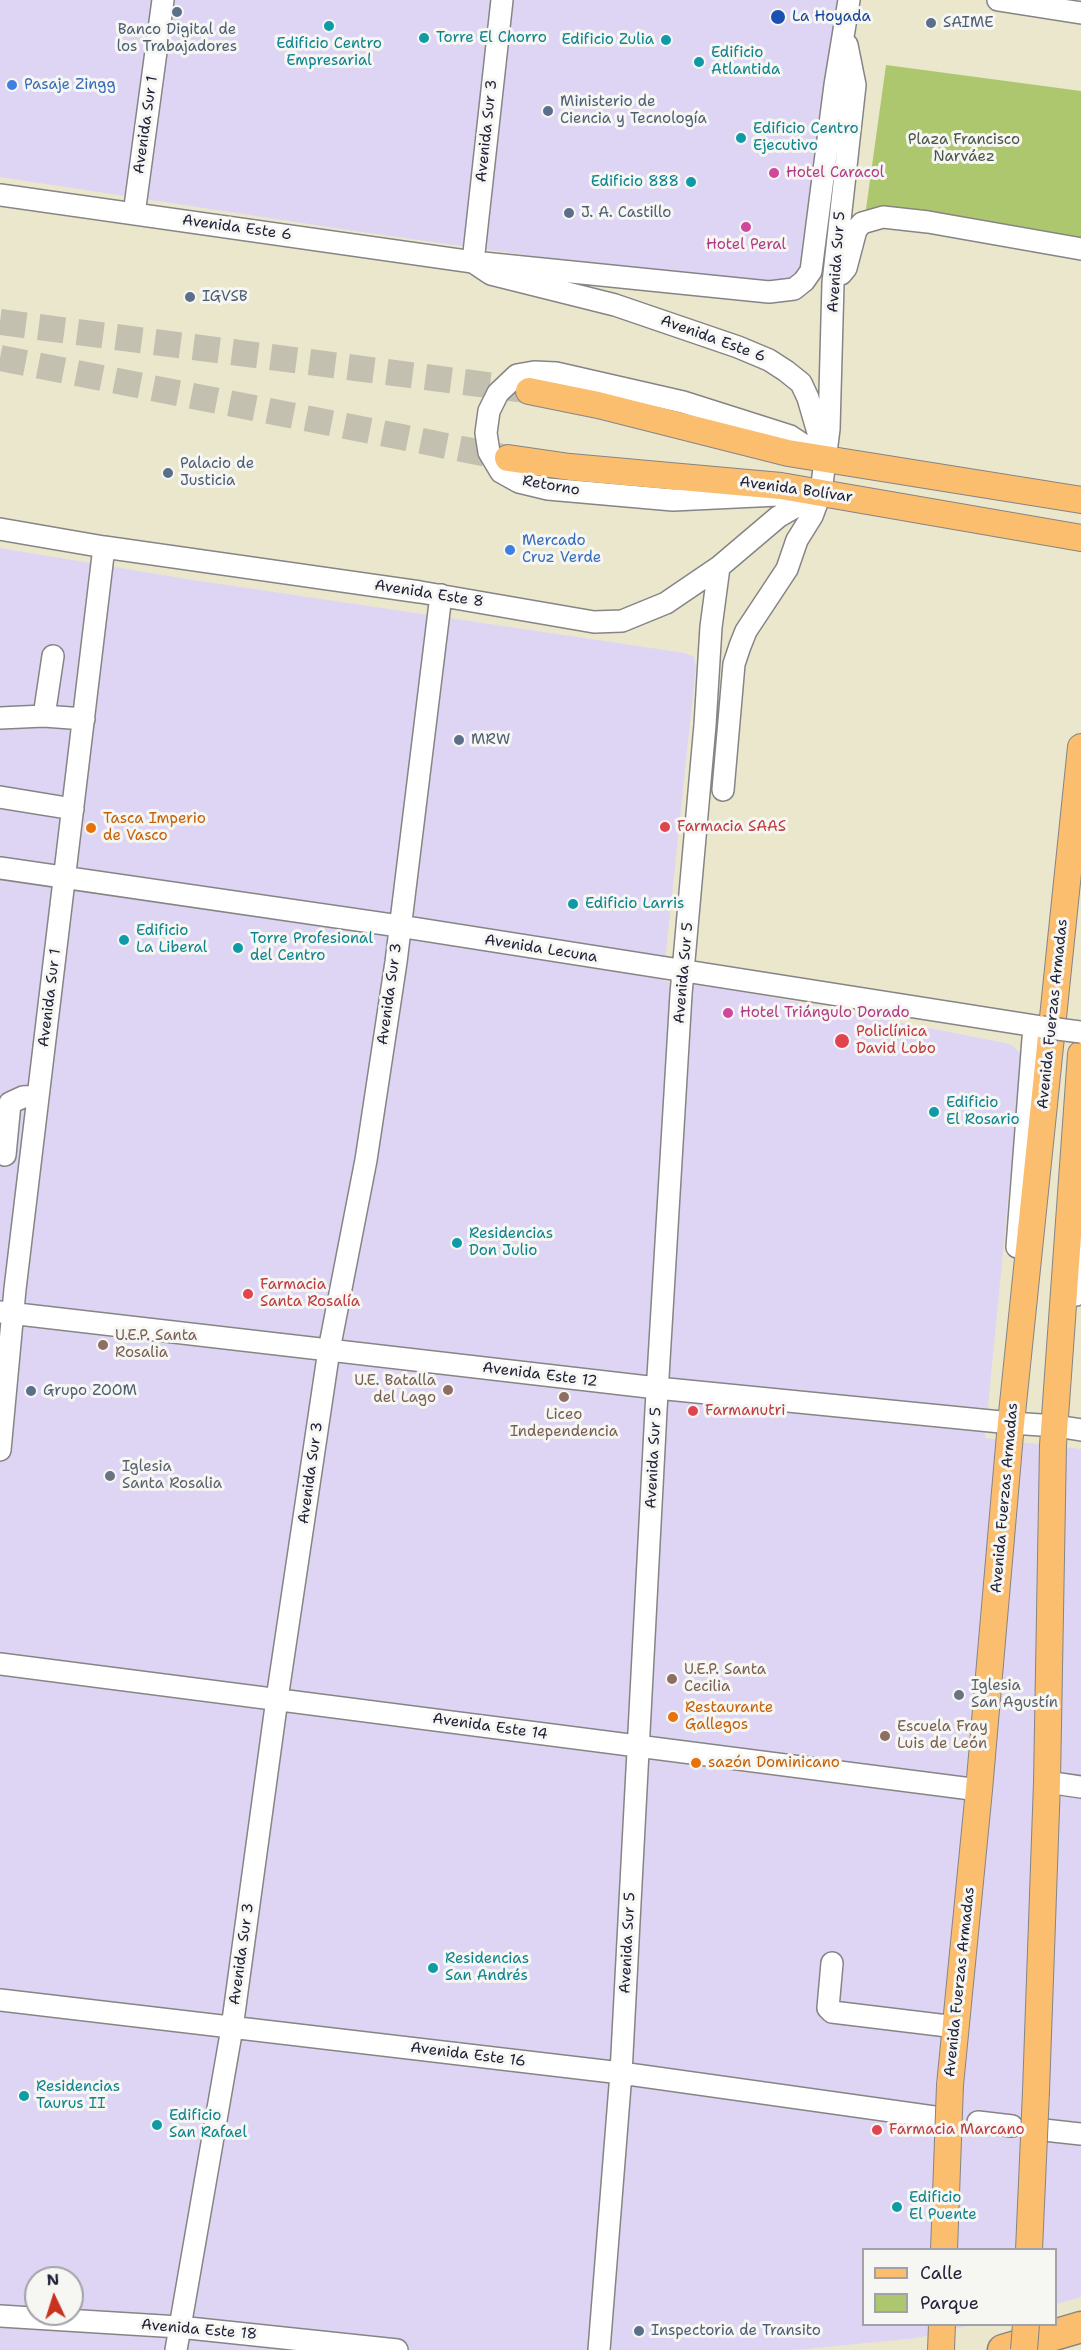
<!DOCTYPE html>
<meta charset="utf-8">
<style>
body{margin:0}
#map{position:relative;width:1081px;height:2350px;overflow:hidden;background:#ebe7cd;font-family:"Shantell Sans",sans-serif}
canvas{display:block}
.legend{position:absolute;left:862px;top:2248px;width:195px;height:78px;box-sizing:border-box;background:#f6f6f2;border:2px solid #a1a1a9;margin:0;padding:8px 10px;list-style:none;font-size:18px;color:#22223b}
.legend li{display:flex;align-items:center;gap:12px;height:30px}
.legend b{width:30px;border:2px solid #a1a1a9}
.north{position:absolute;left:24px;top:2266px;width:60px;height:60px;box-sizing:border-box;background:#f6f6f2;border:2px solid #a1a1a9;border-radius:50%;rotate:356deg;font-size:16px;font-weight:700;line-height:24px;text-align:center;color:#22223b}
.north::after{content:'';display:block;margin:auto;width:21px;height:27px;background:#c8321e;clip-path:polygon(50% 0,100% 100%,50% 72%,0 100%)}
</style>
<div id="map">
<canvas width="1081" height="2350"></canvas>
<ul class="legend">
<li><b style="height:8px;background:#fbbd6e"></b>Calle</li>
<li><b style="height:16px;background:#acc76e"></b>Parque</li>
</ul>
<div class="north">N</div>
</div>
<script>
const c = document.querySelector('canvas').getContext('2d');
c.lineJoin = 'round';
function fillPath(path, color) { c.fillStyle = color; c.fill(path, 'evenodd'); }
const shape = rows => new Path2D(rows.map(r => 'M' + r).join(''));
function trace(path, color, width, dash) { c.strokeStyle = color; c.lineWidth = width; c.lineCap = dash ? 'butt' : 'round'; c.setLineDash(dash || []); c.stroke(path); }
function drawText(font, color, halo, rows, align = 'center') {
  c.font = font + ' "Shantell Sans",sans-serif'; c.lineWidth = 6; c.setLineDash([]); c.textBaseline = 'middle'; c.strokeStyle = halo; c.fillStyle = color; for (const [text, x, y, turn = 0] of rows) {
    c.save(); c.translate(x, y); c.rotate((+turn || 0) * Math.PI / 180); c.textAlign = isNaN(turn) ? turn : align; if (halo) c.strokeText(text, 0, 0); c.fillText(text, 0, 0); c.restore();
  }
}
const built = shape([
 [0,0,837,0,802,272,785,284,754,287,355,231,0,177],
 [0,548,193,580,685,653,694,657,696,666,663,981,736,990,1005,1043,1013,1046,1022,1055,985,1438,1081,1449,1081,2297,1056,2304,1056,2250,864,2250,864,2324,971,2325,917,2338,796,2350,0,2350],
 [36,2278,72,2278,72,2314,36,2314]
]);
const green = shape([
 [886,65,1081,91,1081,238,866,209]
]);
const majorTunnel = shape([
 [0,322,526,390],
 [0,358,508,458]
]);
const minor = shape([
 [502,0,473,262,769,292,794,289,804,281,811,271,835,85,849,0],
 [998,0,1081,13],
 [0,195,473,262,491,274,615,305,738,347,769,360,786,371,801,383,808,398,826,460],
 [134,214,163,0],
 [841,274,846,268,856,230,862,223,883,217,928,222,1081,249],
 [778,495,673,500,548,489,519,482,501,472,489,452,486,433,489,411,498,393,517,375,534,372,556,373,683,402,790,436,822,457],
 [0,529,104,547,420,592,594,622,622,621,666,603,719,567,778,517,821,492],
 [44,716,53,656],
 [0,718,44,716,84,719],
 [723,790,734,664,740,646,746,631,787,569,797,540,812,516,821,492,829,429,833,283,855,85,847,45],
 [0,797,73,809],
 [0,868,399,926,1042,1027],
 [5,1155,10,1103,23,1097,38,1096],
 [1017,1247,1034,1026],
 [1076,1295,1081,1241],
 [0,1312,657,1388,1011,1423,1056,1426,1081,1430],
 [0,1450,15,1289,104,547],
 [0,1664,979,1790],
 [1047,1782,1081,1787],
 [832,1963,828,2008,832,2012,956,2027],
 [0,2000,621,2073,934,2117],
 [978,2122,1012,2126],
 [1044,2130,1081,2134],
 [0,2316,179,2327,397,2350],
 [176,2350,232,2028,277,1699,329,1350,366,1160,396,962,441,595],
 [599,2350,621,2073,656,1410,681,994,705,725,711,627,719,567]
]);
const major = shape([
 [529,391,598,405,788,453,1081,500],
 [508,458,570,467,781,486,1081,538],
 [950,2085,979,1790,1011,1423,1081,747],
 [1036,2091,1047,1782,1053,1445,1081,1054],
 [941,2350,942,2324]
]);
const highway = shape([
 [1003,2350,1081,2327]
]);
const minorBridge = shape([
 [1042,1027,1081,1032]
]);
const majorBridge = shape([
 [944,2250,950,2085],
 [1029,2250,1036,2091],
 [1024,2350,1026,2324]
]);
const markers = [
 [177,12,6,"#5c6f8a"],
 [778,17,8,"#1a4fb4"],
 [931,23,6,"#5c6f8a"],
 [329,26,6,"#0f9aa8"],
 [424,38,6,"#0f9aa8"],
 [666,40,6,"#0f9aa8"],
 [699,62,6,"#0f9aa8"],
 [12,85,6,"#3f7fe0"],
 [548,111,6,"#5c6f8a"],
 [741,138,6,"#0f9aa8"],
 [774,173,6,"#d1479c"],
 [691,182,6,"#0f9aa8"],
 [569,213,6,"#5c6f8a"],
 [746,227,6,"#d1479c"],
 [190,297,6,"#5c6f8a"],
 [168,473,6,"#5c6f8a"],
 [510,550,6,"#3f7fe0"],
 [459,740,6,"#5c6f8a"],
 [665,827,6,"#e0444e"],
 [91,828,6,"#e8710a"],
 [573,904,6,"#0f9aa8"],
 [124,940,6,"#0f9aa8"],
 [238,948,6,"#0f9aa8"],
 [728,1013,6,"#d1479c"],
 [842,1041,8,"#e0444e"],
 [934,1112,6,"#0f9aa8"],
 [457,1243,6,"#0f9aa8"],
 [248,1294,6,"#e0444e"],
 [103,1345,6,"#8d6e63"],
 [448,1390,6,"#8d6e63"],
 [31,1391,6,"#5c6f8a"],
 [564,1397,6,"#8d6e63"],
 [693,1411,6,"#e0444e"],
 [110,1476,6,"#6b7280"],
 [672,1679,6,"#8d6e63"],
 [959,1695,6,"#6b7280"],
 [673,1717,6,"#e8710a"],
 [885,1736,6,"#8d6e63"],
 [696,1763,6,"#e8710a"],
 [433,1968,6,"#0f9aa8"],
 [24,2096,6,"#0f9aa8"],
 [157,2125,6,"#0f9aa8"],
 [877,2130,6,"#e0444e"],
 [897,2207,6,"#0f9aa8"],
 [639,2331,6,"#5c6f8a"]
];
const transitNames = [
 ["La Hoyada",792,17]
];
const serviceNames = [
 ["SAIME",943,23],
 ["Banco Digital de",177,30,"center"],
 ["los Trabajadores",177,47,"center"],
 ["Ministerio de",560,102],
 ["Ciencia y Tecnología",560,119],
 ["J. A. Castillo",581,213],
 ["IGVSB",202,297],
 ["Palacio de",180,464],
 ["Justicia",180,481],
 ["MRW",471,740],
 ["Grupo ZOOM",43,1391],
 ["Inspectoria de Transito",651,2331]
];
const cultureNames = [
 ["Torre El Chorro",436,38],
 ["Edificio Zulia",654,40,"right"],
 ["Edificio Centro",329,44,"center"],
 ["Empresarial",329,61,"center"],
 ["Edificio",711,53],
 ["Atlantida",711,70],
 ["Edificio Centro",753,129],
 ["Ejecutivo",753,146],
 ["Edificio 888",679,182,"right"],
 ["Edificio Larris",585,904],
 ["Edificio",136,931],
 ["La Liberal",136,948],
 ["Torre Profesional",250,939],
 ["del Centro",250,956],
 ["Edificio",946,1103],
 ["El Rosario",946,1120],
 ["Residencias",469,1234],
 ["Don Julio",469,1251],
 ["Residencias",445,1959],
 ["San Andrés",445,1976],
 ["Residencias",36,2087],
 ["Taurus II",36,2104],
 ["Edificio",169,2116],
 ["San Rafael",169,2133],
 ["Edificio",909,2198],
 ["El Puente",909,2215]
];
const shopNames = [
 ["Pasaje Zingg",24,85],
 ["Mercado",522,541],
 ["Cruz Verde",522,558]
];
const streetNames = [
 ["Avenida Sur 1",146,125,-82],
 ["Avenida Sur 3",487,131,-84],
 ["Avenida Este 6",237,228,8],
 ["Avenida Sur 5",837,262,-86],
 ["Avenida Este 6",713,339,20],
 ["Retorno",551,486,10],
 ["Avenida Bolívar",796,490,8],
 ["Avenida Este 8",429,594,9],
 ["Avenida Lecuna",541,949,9],
 ["Avenida Sur 5",684,973,-85],
 ["Avenida Sur 3",390,994,-82],
 ["Avenida Sur 1",50,998,-83],
 ["Avenida Fuerzas Armadas",1053,1014,-84],
 ["Avenida Este 12",540,1375,7],
 ["Avenida Sur 5",654,1458,-87],
 ["Avenida Sur 3",311,1473,-82],
 ["Avenida Fuerzas Armadas",1005,1498,-85],
 ["Avenida Este 14",490,1727,8],
 ["Avenida Sur 5",628,1943,-87],
 ["Avenida Sur 3",242,1954,-82],
 ["Avenida Fuerzas Armadas",960,1982,-84],
 ["Avenida Este 16",468,2055,7],
 ["Avenida Este 18",199,2330,5]
];
const parkNames = [
 ["Plaza Francisco",964,140],
 ["Narváez",964,157]
];
const hotelNames = [
 ["Hotel Caracol",786,173],
 ["Hotel Peral",746,245,"center"],
 ["Hotel Triángulo Dorado",740,1013]
];
const foodNames = [
 ["Tasca Imperio",103,819],
 ["de Vasco",103,836],
 ["Restaurante",685,1708],
 ["Gallegos",685,1725],
 ["sazón Dominicano",708,1763]
];
const healthNames = [
 ["Farmacia SAAS",677,827],
 ["Policlínica",856,1032],
 ["David Lobo",856,1049],
 ["Farmacia",260,1285],
 ["Santa Rosalía",260,1302],
 ["Farmanutri",705,1411],
 ["Farmacia Marcano",889,2130]
];
const educationNames = [
 ["U.E.P. Santa",115,1336],
 ["Rosalia",115,1353],
 ["U.E. Batalla",436,1381,"right"],
 ["del Lago",436,1398,"right"],
 ["Liceo",564,1415,"center"],
 ["Independencia",564,1432,"center"],
 ["U.E.P. Santa",684,1670],
 ["Cecilia",684,1687],
 ["Escuela Fray",897,1727],
 ["Luis de León",897,1744]
];
const worshipNames = [
 ["Iglesia",122,1467],
 ["Santa Rosalia",122,1484],
 ["Iglesia",971,1686],
 ["San Agustín",971,1703]
];
fillPath(built, '#ded5f5');
fillPath(green, '#acc76e');
trace(majorTunnel, '#c3c0b0', 26, [26, 13]);
trace(minor, '#868484', 24);
trace(major, '#868484', 28);
trace(highway, '#868484', 33);
trace(minor, '#fff', 21);
trace(major, '#fbbd6e', 26);
trace(highway, '#fbbd6e', 30);
trace(minorBridge, '#868484', 24, []);
trace(majorBridge, '#868484', 28, []);
trace(minorBridge, '#fff', 21);
trace(majorBridge, '#fbbd6e', 26);
for (const [x, y, r, color] of markers) { const dot = new Path2D(); dot.arc(x, y, r, 0, 2 * Math.PI); c.fillStyle = color; c.fill(dot); trace(dot, '#f6f6f2', 2); }
drawText('15px', '#164399', '#f6f6f2', transitNames, 'left');
drawText('15px', '#4e5e75', '#f6f6f2', serviceNames, 'left');
drawText('15px', '#0d838f', '#f6f6f2', cultureNames, 'left');
drawText('15px', '#366cbe', '#f6f6f2', shopNames, 'left');
drawText('15px', '#22223b', '#f6f6f2', streetNames);
drawText('15px', '#4b544a', '#f6f6f2', parkNames);
drawText('15px', '#b23c85', '#f6f6f2', hotelNames, 'left');
drawText('15px', '#c56008', '#f6f6f2', foodNames, 'left');
drawText('15px', '#be3a42', '#f6f6f2', healthNames, 'left');
drawText('15px', '#785e54', '#f6f6f2', educationNames, 'left');
drawText('15px', '#5b616d', '#f6f6f2', worshipNames, 'left');
</script>
